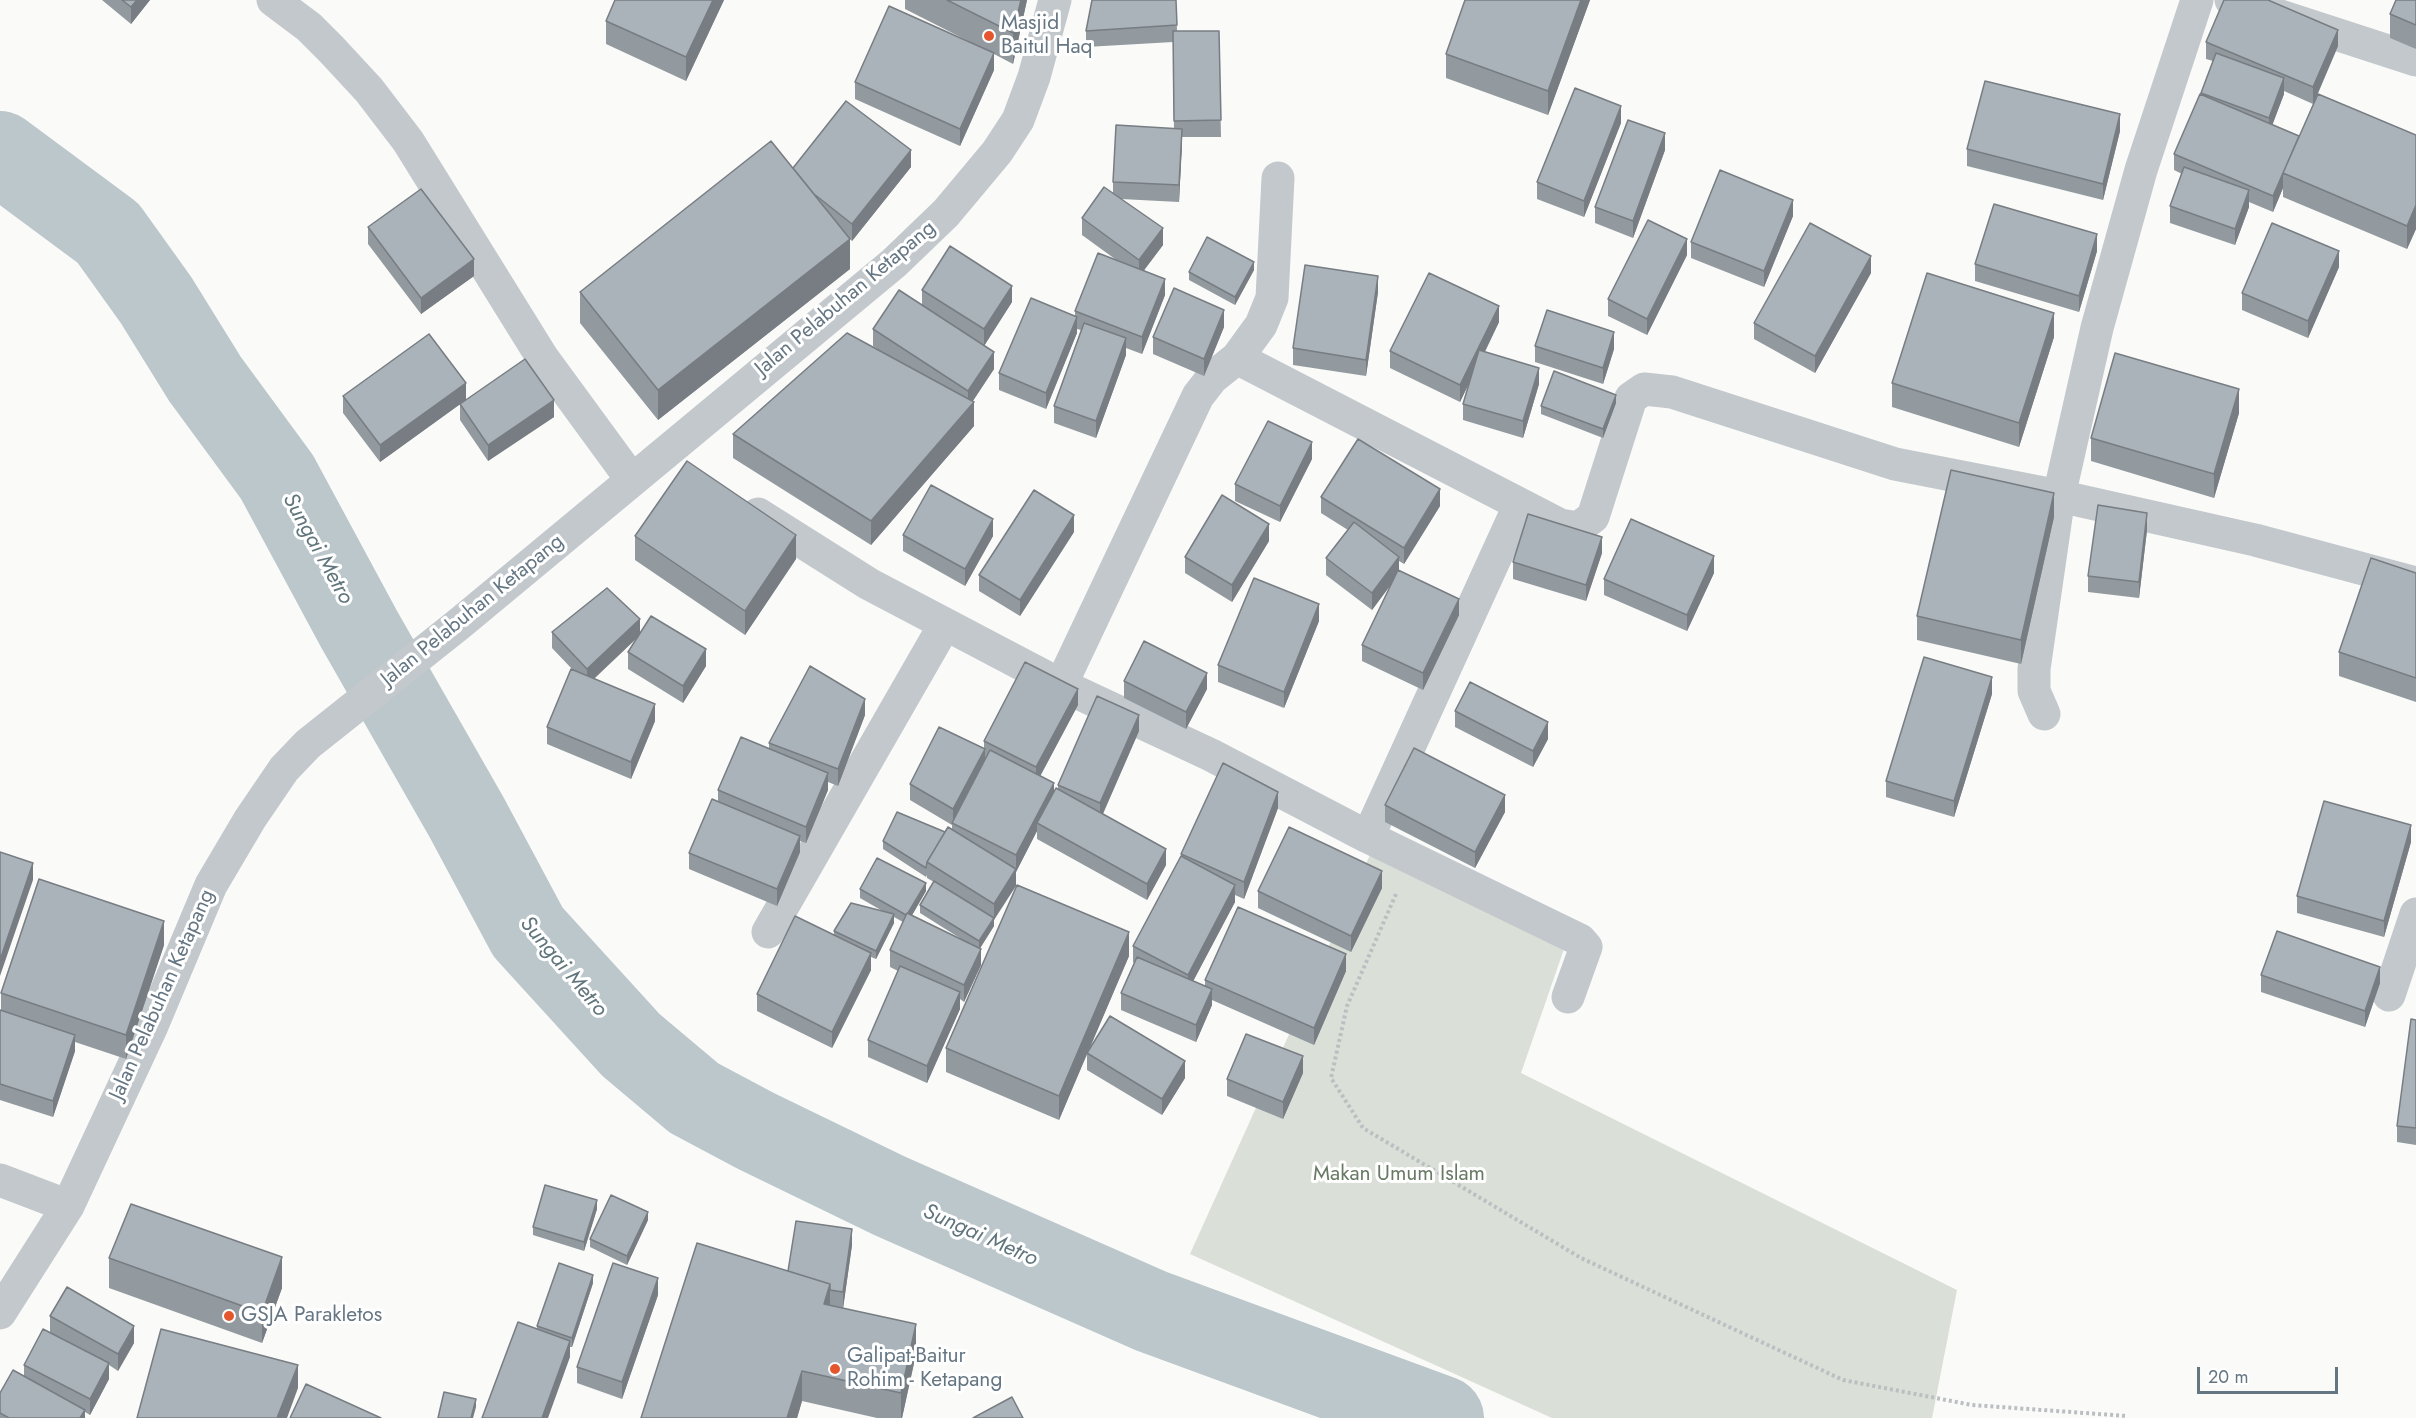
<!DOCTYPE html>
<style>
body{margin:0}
#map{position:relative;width:2416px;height:1418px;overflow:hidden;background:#fafaf8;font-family:Jost,sans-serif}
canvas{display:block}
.scale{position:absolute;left:2197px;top:1367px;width:141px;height:27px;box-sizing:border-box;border:3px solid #657683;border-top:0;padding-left:8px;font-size:18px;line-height:21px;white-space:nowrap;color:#657683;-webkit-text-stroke:4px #fff;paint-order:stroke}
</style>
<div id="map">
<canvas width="2416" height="1418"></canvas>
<div class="scale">20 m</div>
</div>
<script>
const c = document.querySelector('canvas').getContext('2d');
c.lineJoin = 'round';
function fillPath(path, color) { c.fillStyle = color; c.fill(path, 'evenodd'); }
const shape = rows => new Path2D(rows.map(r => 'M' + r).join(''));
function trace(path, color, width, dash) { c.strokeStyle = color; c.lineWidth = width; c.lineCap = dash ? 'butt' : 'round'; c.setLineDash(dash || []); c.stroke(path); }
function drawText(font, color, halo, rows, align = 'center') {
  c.font = font + ' Jost,sans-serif'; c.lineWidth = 6; c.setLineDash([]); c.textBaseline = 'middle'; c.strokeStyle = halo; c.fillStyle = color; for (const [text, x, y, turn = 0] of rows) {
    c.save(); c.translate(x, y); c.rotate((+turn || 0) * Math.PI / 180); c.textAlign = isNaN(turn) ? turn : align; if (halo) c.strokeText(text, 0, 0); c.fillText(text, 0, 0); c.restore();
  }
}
const green = shape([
 [1374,846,1564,949,1521,1073,1957,1290,1932,1418,1552,1418,1190,1254]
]);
const river = shape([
 [0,153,108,233,156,300,205,379,277,477,359,629,467,818,528,932,631,1045,694,1098,756,1131,890,1196,1151,1311,1442,1418]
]);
const path = shape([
 [1396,894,1347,1006,1331,1078,1363,1128,1581,1258,1843,1380,1972,1405,2127,1416]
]);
const street = shape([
 [273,0,309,27,331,49,369,90,408,141,542,357,632,480],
 [2197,0,2141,170,2097,328,2059,496,2255,540,2416,583],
 [2231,0,2416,60],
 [1237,358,1261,325,1272,298,1278,178],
 [758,514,869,584,1061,685,1211,755,1368,837,1580,940,1586,947,1568,997],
 [1061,685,1198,396,1212,378,1237,358,1560,525,1578,528,1593,517,1631,398,1644,389,1672,392,1895,464,2059,496,2034,669,2034,691,2044,714],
 [1368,837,1519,506],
 [768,932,945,624],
 [2389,995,2416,914],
 [0,1180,68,1206],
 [0,1313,68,1206,151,1028,211,885,250,819,284,769,308,744,459,624,894,263,946,213,997,152,1018,120,1034,77,1055,0]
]);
const wall = shape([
 [102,0,150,0,131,24],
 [724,0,686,81,606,44,606,21],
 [905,0,1027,0,1013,64,994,54,994,70,960,146,855,99,855,82,982,48,905,9],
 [1176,0,1177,31,1219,31,1221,137,1182,137,1179,202,1121,199,1163,245,1144,270,1165,295,1142,354,1126,348,1126,355,1096,438,1054,423,1054,406,1081,330,1077,329,1077,333,1046,409,999,390,999,373,1075,316,1075,311,1115,259,1082,235,1082,218,1113,192,1113,182,1174,129,1173,42,1086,47,1086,31],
 [1465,0,1590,0,1548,115,1446,78,1446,54],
 [2416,0,2416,49,2390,38,2390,14],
 [2206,42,2338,46,2314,103,2416,135,2416,229,2407,249,2283,197,2283,188,2273,212,2249,202,2249,207,2235,245,2170,223,2170,206,2182,174,2174,170,2174,154,2201,94,2213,61,2206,59],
 [2284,91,2313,104,2299,137,2272,125,2284,94],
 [1621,123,1584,217,1537,199,1537,182],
 [2120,131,2103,200,1967,166,1967,149],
 [1665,150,1633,238,1595,223,1595,207],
 [911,167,852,241,850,239,850,269,658,420,580,323,580,292,793,168],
 [1793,216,1764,287,1691,258,1691,242],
 [368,227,474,276,421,314,368,244],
 [2097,251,2079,312,1975,281,1975,264],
 [1687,255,1647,335,1608,316,1608,299],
 [2339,267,2308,338,2242,310,2242,293],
 [1254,270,1235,305,1189,280,1189,272],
 [1871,273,1815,373,1754,339,1754,323],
 [922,290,1012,302,984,346,994,369,973,401,974,426,871,545,733,458,733,434,883,353,873,346,873,329,922,305],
 [1378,292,1366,376,1293,365,1293,348],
 [1499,322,1485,352,1539,384,1523,438,1463,420,1463,404,1469,383,1460,402,1390,368,1390,351],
 [1224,327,1204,376,1153,354,1153,337],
 [2054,337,2019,447,1892,407,1892,383],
 [1535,346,1614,349,1603,384,1535,362],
 [343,396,466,400,554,417,488,461,460,420,460,404,380,462,343,413],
 [1616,403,1603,438,1541,414,1541,406],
 [2239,413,2214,498,2091,461,2091,438],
 [1312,459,1280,522,1235,501,1235,484],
 [1321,497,1440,506,1404,564,1399,561,1399,570,1459,615,1423,690,1362,661,1362,645,1391,584,1372,610,1326,575,1326,558,1348,530,1321,513],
 [2054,517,2021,664,1917,640,1917,616],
 [2147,530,2139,598,2088,592,2088,576],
 [1074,532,1020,616,979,591,979,575],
 [903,535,993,536,965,586,903,551],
 [635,536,796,559,745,635,635,560],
 [1269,541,1232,602,1185,573,1185,557],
 [1602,553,1586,601,1513,579,1513,562],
 [1714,573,1687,631,1604,595,1604,579],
 [2416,573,2416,702,2339,676,2339,652],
 [1319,621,1284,708,1218,682,1218,665],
 [552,632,640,633,706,666,683,703,628,669,628,652,637,638,594,679,655,721,631,779,547,744,547,727,573,670,552,648],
 [1124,681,1207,689,1186,729,1124,698],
 [1992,694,1954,817,1886,797,1886,781],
 [1078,705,1040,776,1054,792,1058,789,1058,785,1139,731,1103,814,1166,865,1147,900,1037,839,1037,831,1016,872,994,920,994,926,980,948,981,965,964,1002,960,999,960,1009,927,1083,868,1057,868,1040,898,971,890,967,890,950,903,922,894,917,894,923,876,959,871,957,871,970,832,1048,757,1011,757,994,834,935,834,931,886,913,860,898,860,889,926,891,912,915,963,940,920,913,920,905,934,882,927,878,927,875,926,877,883,849,883,841,945,832,952,830,952,825,910,800,910,784,984,749,984,741],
 [1455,711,1548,739,1533,767,1455,727],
 [865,715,838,786,828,782,828,790,806,843,800,841,800,852,777,906,689,869,689,853,718,802,718,790,769,748,769,743],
 [1385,805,1505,812,1475,868,1385,822],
 [1278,808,1244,899,1235,895,1235,902,1193,981,1205,986,1205,980,1346,971,1314,1045,1212,1000,1212,1005,1196,1042,1121,1010,1121,993,1134,963,1133,962,1133,946,1181,856,1181,854],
 [2411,842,2384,937,2297,913,2297,896],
 [1382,888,1351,952,1258,908,1258,891],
 [164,945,126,1059,75,1042,75,1051,53,1117,0,1100,0,1010,1,1010,1,993],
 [1129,956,1088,1052,1185,1078,1162,1115,1087,1070,1087,1053,1059,1120,946,1072,946,1048],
 [2261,975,2380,983,2365,1027,2261,992],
 [2416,1020,2416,1145,2397,1142,2397,1126],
 [1303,1073,1283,1119,1227,1096,1227,1079],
 [597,1209,584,1251,533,1235,533,1227],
 [648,1220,627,1265,590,1247,590,1239],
 [852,1245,843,1308,916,1354,902,1418,877,1418,802,1401,797,1418,641,1418,788,1271],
 [109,1258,282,1288,262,1343,109,1288],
 [593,1283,572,1347,570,1347,570,1357,537,1329,537,1326],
 [658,1295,622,1399,577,1383,577,1367],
 [50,1316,134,1343,118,1371,109,1365,109,1379,90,1415,85,1412,85,1418,0,1418,0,1393,24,1376,24,1365,62,1339,50,1332]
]);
const shadedWall = shape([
 [137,0,150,0,131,24,131,7],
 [713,0,724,0,686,81,686,57],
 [1021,0,1027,0,1013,64,1013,33],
 [1581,0,1590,0,1548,115,1548,91],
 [2338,30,2338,46,2313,104,2313,87],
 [994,53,994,70,960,146,960,129],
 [2284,78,2284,94,2269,134,2269,118],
 [1621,106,1621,123,1584,217,1584,201],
 [2120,114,2120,131,2103,200,2103,184],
 [1182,129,1182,146,1179,202,1179,185],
 [1665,133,1665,150,1633,238,1633,221],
 [2299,136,2283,173,2283,188,2273,212,2273,196],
 [911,150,911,167,852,241,852,224],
 [2249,190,2249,207,2235,245,2235,229],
 [1793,200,1793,216,1764,287,1764,271],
 [2416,205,2416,229,2407,249,2407,226],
 [1163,228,1163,245,1139,277,1139,260],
 [2097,234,2097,251,2079,312,2079,296],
 [850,239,850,269,658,420,658,390],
 [1687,239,1687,255,1647,335,1647,319],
 [2339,251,2339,267,2308,338,2308,321],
 [1871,256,1871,273,1815,373,1815,356],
 [474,259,474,276,421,314,421,298],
 [1254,262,1254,270,1235,305,1235,297],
 [1378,276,1378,292,1366,376,1366,360],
 [1165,279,1165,295,1142,354,1142,337],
 [1012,286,1012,302,984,346,984,329],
 [1499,306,1499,322,1460,402,1460,385],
 [1224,310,1224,327,1204,376,1204,359],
 [2054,313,2054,337,2019,447,2019,423],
 [1077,317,1077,333,1046,409,1046,393],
 [1614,332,1614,349,1603,384,1603,368],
 [1126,338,1126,355,1096,438,1096,421],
 [994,352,994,369,968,408,968,391],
 [1539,368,1539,384,1523,438,1523,421],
 [466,383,466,400,380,462,380,445],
 [2239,389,2239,413,2214,498,2214,474],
 [1616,395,1616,403,1603,438,1603,429],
 [554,400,554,417,488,461,488,445],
 [974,402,974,426,871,545,871,521],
 [1312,442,1312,459,1280,522,1280,506],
 [1440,489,1440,506,1404,564,1404,548],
 [2054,493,2054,517,2021,664,2021,640],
 [2147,513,2147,530,2139,598,2139,582],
 [1074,515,1074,532,1020,616,1020,600],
 [993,519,993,536,965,586,965,569],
 [1269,524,1269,541,1232,602,1232,585],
 [796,535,796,559,745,635,745,611],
 [1602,537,1602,553,1586,601,1586,585],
 [1714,556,1714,573,1687,631,1687,615],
 [1399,557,1399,574,1372,610,1372,593],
 [1459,599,1459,615,1423,690,1423,673],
 [1319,604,1319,621,1284,708,1284,692],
 [640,619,640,635,587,685,587,669],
 [706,649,706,666,683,703,683,686],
 [1207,673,1207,689,1186,729,1186,712],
 [1992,677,1992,694,1954,817,1954,801],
 [1078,689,1078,705,1036,784,1036,767],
 [865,699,865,715,838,786,838,769],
 [655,704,655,721,631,779,631,762],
 [1139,715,1139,731,1100,820,1100,803],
 [1548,722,1548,739,1533,767,1533,751],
 [985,749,985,766,953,823,953,809],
 [828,773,828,790,806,843,806,827],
 [1054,783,1054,800,1037,823,1037,831,1016,872,1016,855],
 [1278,792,1278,808,1244,899,1244,882],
 [1505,795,1505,812,1475,868,1475,852],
 [2411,825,2411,842,2384,937,2384,921],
 [800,836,800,852,777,906,777,889],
 [1166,849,1166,865,1147,900,1147,884],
 [33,863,33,880,0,976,0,960],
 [1016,869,1016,886,994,920,994,904],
 [1382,871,1382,888,1351,952,1351,936],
 [926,883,926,891,907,924,907,916],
 [1235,885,1235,902,1188,991,1188,975],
 [894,914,894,923,876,959,876,951],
 [994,918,994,926,979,950,979,941],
 [164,921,164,945,126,1059,126,1035],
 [1129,932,1129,956,1059,1120,1059,1096],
 [981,949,981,965,964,1002,964,985],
 [871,953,871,970,832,1048,832,1032],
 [1346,954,1346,971,1314,1045,1314,1028],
 [2380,967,2380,983,2365,1027,2365,1011],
 [1212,989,1212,1005,1196,1042,1196,1025],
 [960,992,960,1009,927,1083,927,1066],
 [75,1035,75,1051,53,1117,53,1101],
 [1303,1056,1303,1073,1283,1119,1283,1102],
 [1185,1061,1185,1078,1162,1115,1162,1099],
 [597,1200,597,1209,584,1251,584,1242],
 [648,1212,648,1220,627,1265,627,1256],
 [852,1229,852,1245,843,1309,843,1292],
 [282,1257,282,1288,262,1343,262,1313],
 [593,1275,593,1283,572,1347,572,1338],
 [658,1278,658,1295,622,1399,622,1382],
 [830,1284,830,1315,824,1304],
 [916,1324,916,1354,902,1418,901,1418,901,1393],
 [134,1326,134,1343,118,1371,118,1354],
 [570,1341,570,1357,548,1418,542,1418],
 [109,1363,109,1379,90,1415,90,1399],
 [298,1365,298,1388,287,1418,277,1418],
 [802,1371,802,1401,797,1418,787,1418],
 [476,1399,476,1407,473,1418,471,1418],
 [85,1410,85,1418,80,1418]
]);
const building = shape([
 [122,0,137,0,131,7,122,0],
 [615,0,713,0,686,57,606,21,615,0],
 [947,0,1021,0,1013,33,947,0],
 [1092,0,1176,0,1177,25,1086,31,1092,0],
 [1465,0,1581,0,1548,91,1446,54,1465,0],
 [2224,0,2268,0,2338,30,2313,87,2206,42,2224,0],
 [2396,0,2416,0,2416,25,2390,14,2396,0],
 [889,6,994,53,960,129,855,82,889,6],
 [1173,31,1219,31,1221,120,1174,121,1173,31],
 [2216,53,2284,78,2269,118,2201,93,2216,53],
 [1985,81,2120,114,2103,184,1967,149,1985,81],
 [1575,88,1621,106,1584,201,1537,182,1575,88],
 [2200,94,2299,136,2273,196,2174,154,2200,94],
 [2318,94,2416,135,2416,205,2407,226,2283,173,2318,94],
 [846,101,911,150,852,224,814,194,793,168,846,101],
 [1628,120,1665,133,1633,221,1595,207,1628,120],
 [1116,125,1182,129,1179,185,1113,182,1116,125],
 [771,141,850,239,658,390,580,292,771,141],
 [2184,167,2249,190,2235,229,2170,206,2184,167],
 [1720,170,1793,200,1764,271,1691,242,1720,170],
 [1104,187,1163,228,1139,260,1082,218,1104,187],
 [421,189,474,259,421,298,368,227,421,189],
 [1994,204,2097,234,2079,296,1975,264,1994,204],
 [1648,220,1687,239,1647,319,1608,299,1648,220],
 [1810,223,1871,256,1815,356,1754,323,1810,223],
 [2272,223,2339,251,2308,321,2242,293,2272,223],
 [1207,237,1254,262,1235,297,1189,272,1207,237],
 [950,246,1012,286,984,329,922,290,950,246],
 [1098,253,1165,279,1142,337,1075,311,1098,253],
 [1305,265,1378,276,1366,360,1293,348,1305,265],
 [1429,273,1499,306,1460,385,1390,351,1429,273],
 [1927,273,2054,313,2019,423,1892,383,1927,273],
 [1174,288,1224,310,1204,359,1153,337,1174,288],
 [899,290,994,352,968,391,873,329,899,290],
 [1031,298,1077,317,1046,393,999,373,1031,298],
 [1547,310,1614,332,1603,368,1535,346,1547,310],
 [1084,323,1126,338,1096,421,1054,406,1084,323],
 [847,333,974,402,871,521,733,434,847,333],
 [429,334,466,383,380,445,343,396,429,334],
 [1479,350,1539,368,1523,421,1463,404,1479,350],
 [2115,353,2239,389,2214,474,2091,438,2115,353],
 [525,359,554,400,488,445,460,404,525,359],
 [1554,371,1616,395,1603,429,1541,406,1554,371],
 [1268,421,1312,442,1280,506,1235,484,1268,421],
 [1358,439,1440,489,1404,548,1321,497,1358,439],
 [687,461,796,535,745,611,635,536,687,461],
 [1951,470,2054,493,2021,640,1917,616,1951,470],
 [931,485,993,519,965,569,903,535,931,485],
 [1034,490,1074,515,1020,600,979,575,1034,490],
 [1222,495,1269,524,1232,585,1185,557,1222,495],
 [2098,505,2147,513,2139,582,2088,576,2098,505],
 [1528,514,1602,537,1586,585,1513,562,1528,514],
 [1631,519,1714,556,1687,615,1604,579,1631,519],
 [1354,522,1399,557,1372,593,1326,558,1354,522],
 [2371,558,2416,573,2416,678,2339,652,2371,558],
 [1398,570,1459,599,1423,673,1362,645,1398,570],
 [1254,578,1319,604,1284,692,1218,665,1254,578],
 [607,588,640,619,587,669,552,632,607,588],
 [651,616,706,649,683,686,628,652,651,616],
 [1144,641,1207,673,1186,712,1124,681,1144,641],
 [1924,657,1992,677,1954,801,1886,781,1924,657],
 [1025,662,1078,689,1036,767,984,741,1025,662],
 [810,666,865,699,838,769,769,743,810,666],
 [571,669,655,704,631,762,547,727,571,669],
 [1470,682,1548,722,1533,751,1455,711,1470,682],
 [1097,696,1139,715,1100,803,1058,785,1097,696],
 [939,727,985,749,953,809,910,784,939,727],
 [741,737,828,773,806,827,718,790,741,737],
 [1414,748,1505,795,1475,852,1385,805,1414,748],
 [990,750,1054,783,1016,855,952,823,990,750],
 [1223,763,1278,792,1244,882,1181,854,1223,763],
 [1056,788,1166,849,1147,884,1037,823,1056,788],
 [712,799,800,836,777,889,689,853,712,799],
 [2324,801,2411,825,2384,921,2297,896,2324,801],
 [897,812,945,832,927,862,926,868,883,841,897,812],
 [948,827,1016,869,994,904,927,862,948,827],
 [1289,827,1382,871,1351,936,1258,891,1289,827],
 [0,852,33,863,0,960,0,852],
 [1181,856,1235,885,1188,975,1133,946,1181,856],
 [877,858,926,883,908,913,907,913,906,915,860,889,877,858],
 [39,879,164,921,126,1035,1,993,39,879],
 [934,881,994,918,979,941,920,905,934,881],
 [1017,885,1129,932,1059,1096,946,1048,1017,885],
 [851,903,894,914,876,951,834,931,851,903],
 [1238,907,1346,954,1314,1028,1205,980,1238,907],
 [907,913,981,949,964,985,890,950,907,913],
 [795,916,871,953,832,1032,757,994,795,916],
 [2277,931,2380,967,2365,1011,2261,975,2277,931],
 [1137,957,1212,989,1196,1025,1121,993,1137,957],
 [900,966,960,992,927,1066,868,1040,900,966],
 [0,1010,75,1035,53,1101,0,1084,0,1010],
 [1110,1016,1185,1061,1162,1099,1087,1053,1110,1016],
 [2411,1019,2416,1020,2416,1128,2397,1126,2411,1019],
 [1246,1034,1303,1056,1283,1102,1227,1079,1246,1034],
 [545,1185,597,1200,584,1242,533,1227,545,1185],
 [611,1195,648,1212,627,1256,590,1239,611,1195],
 [131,1204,282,1257,262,1313,109,1258,131,1204],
 [796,1221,852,1229,843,1292,830,1290,830,1284,788,1271,796,1221],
 [697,1243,830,1284,824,1304,916,1324,901,1393,802,1371,787,1418,641,1418,697,1243],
 [559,1263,593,1275,572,1338,537,1326,559,1263],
 [613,1263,658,1278,622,1382,577,1367,613,1263],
 [67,1287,134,1326,118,1354,50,1316,67,1287],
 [518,1322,570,1341,542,1418,482,1418,518,1322],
 [43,1329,109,1363,90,1399,24,1365,43,1329],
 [161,1329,298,1365,277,1418,137,1418,161,1329],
 [13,1370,85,1410,80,1418,9,1418,0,1413,0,1393,13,1370],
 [306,1384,381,1418,290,1418,306,1384],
 [444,1392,476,1399,471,1418,438,1418,444,1392],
 [1012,1397,1023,1418,973,1418,1012,1397]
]);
const markers = [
 [989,36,6,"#e4572e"],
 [229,1316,6,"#e4572e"],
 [835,1369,6,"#e4572e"]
];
const poiNames = [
 ["Masjid",1001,24],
 ["Baitul Haq",1001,48],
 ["GSJA Parakletos",241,1316],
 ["Galipat-Baitur",847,1357],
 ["Rohim - Ketapang",847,1381]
];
const streetNames = [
 ["Jalan Pelabuhan Ketapang",846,299,-40],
 ["Jalan Pelabuhan Ketapang",473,611,-39],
 ["Jalan Pelabuhan Ketapang",163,995,-66]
];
const parkNames = [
 ["Makan Umum Islam",1399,1175]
];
const waterNames = [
 ["Sungai Metro",317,549,61],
 ["Sungai Metro",563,967,50],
 ["Sungai Metro",980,1236,24]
];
fillPath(green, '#dadfd7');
trace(river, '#bbc7cb', 84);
trace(path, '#bbbfc2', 4, [3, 3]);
trace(street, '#c3c8cc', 33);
fillPath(wall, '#929a9f');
fillPath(shadedWall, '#777d82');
fillPath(building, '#aab3b9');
trace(building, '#777d82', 1.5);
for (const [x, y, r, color] of markers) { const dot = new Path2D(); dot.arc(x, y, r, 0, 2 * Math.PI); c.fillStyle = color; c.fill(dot); trace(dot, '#fff', 2); }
drawText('21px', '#657683', '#fff', poiNames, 'left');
drawText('21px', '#657683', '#fff', streetNames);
drawText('21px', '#687a64', '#fff', parkNames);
drawText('italic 22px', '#60757c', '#fff', waterNames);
</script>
